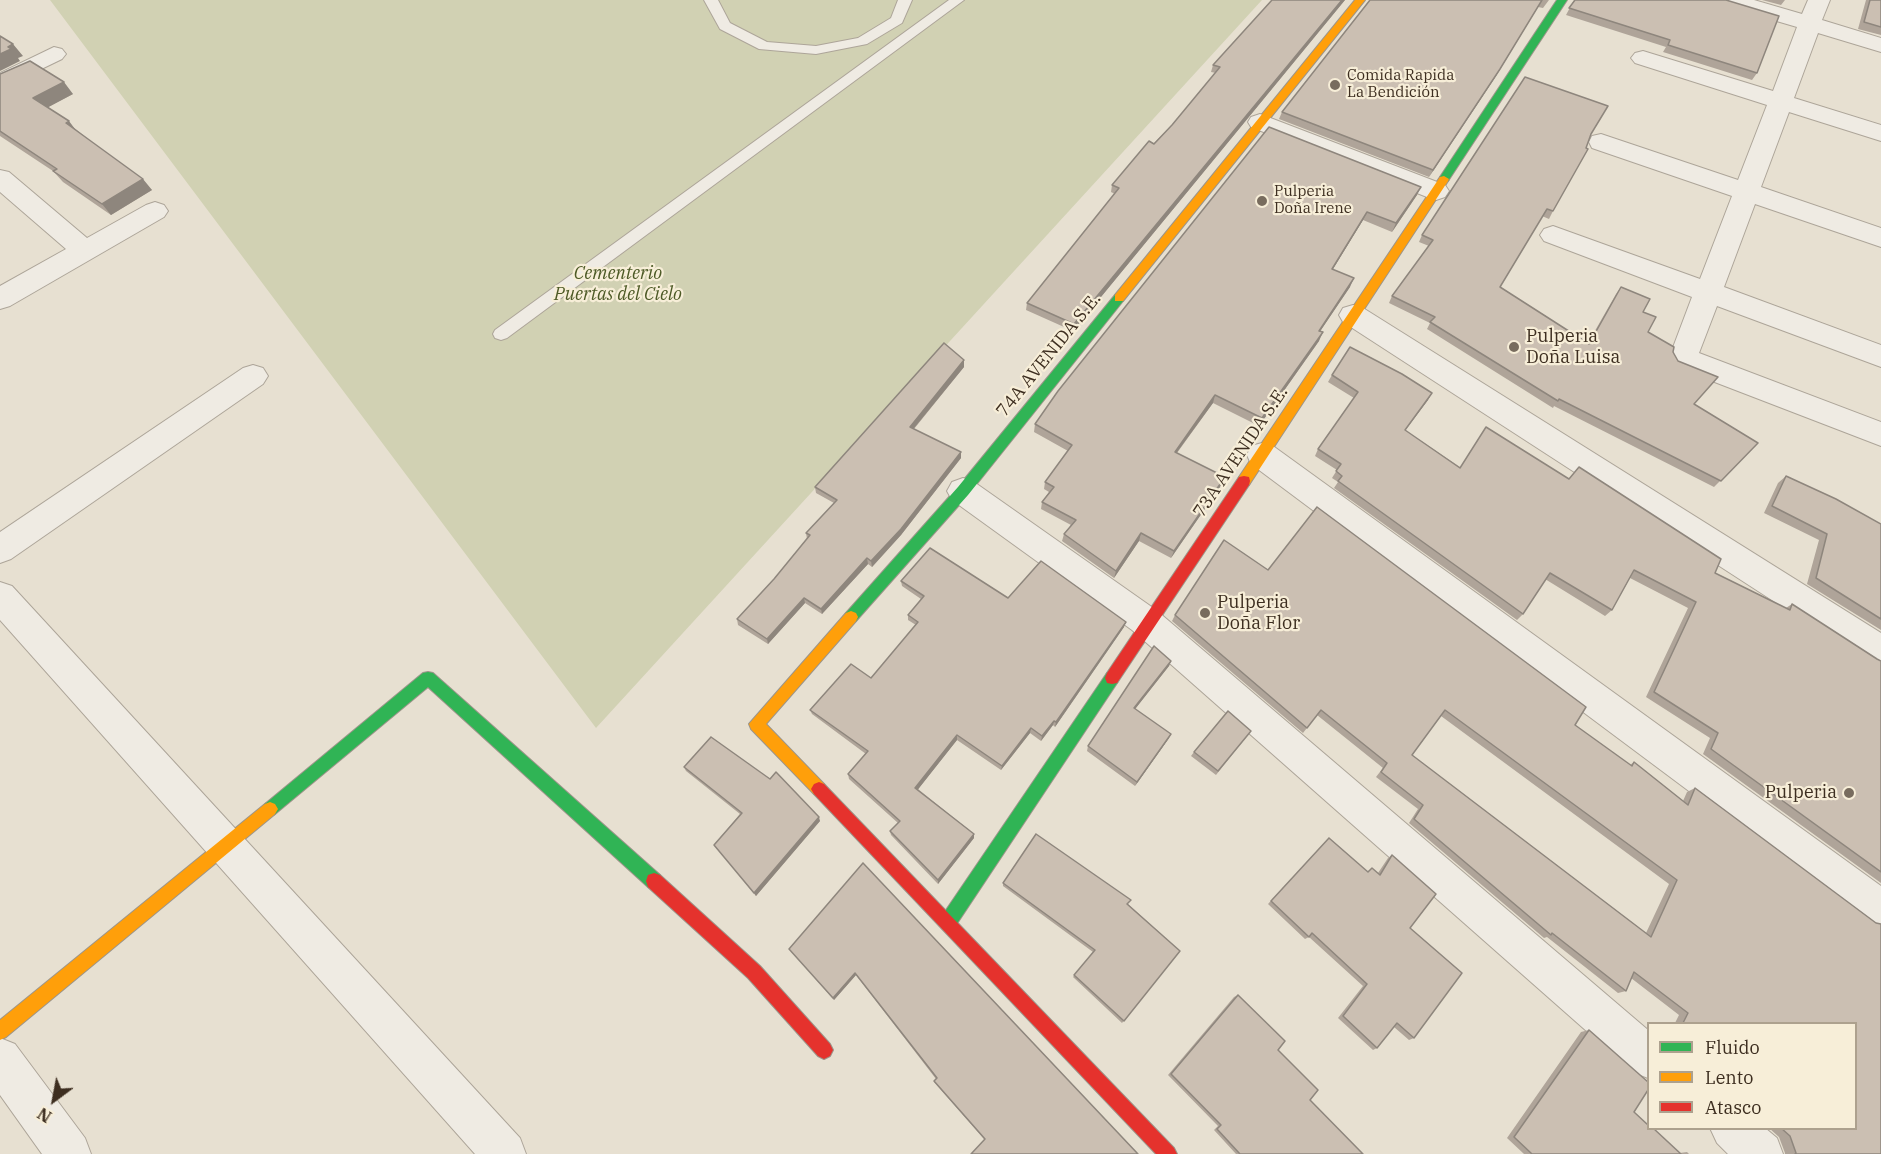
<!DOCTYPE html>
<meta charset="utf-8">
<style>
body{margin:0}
#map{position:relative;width:1881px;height:1154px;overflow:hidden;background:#e7e0d1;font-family:"IBM Plex Serif",serif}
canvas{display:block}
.legend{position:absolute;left:1647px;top:1022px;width:210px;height:108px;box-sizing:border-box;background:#f7eed8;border:2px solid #ada18e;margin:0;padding:8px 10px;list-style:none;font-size:18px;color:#3d2e20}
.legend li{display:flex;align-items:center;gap:12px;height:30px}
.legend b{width:30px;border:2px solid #ada18e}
.north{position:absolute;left:24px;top:1070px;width:60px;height:60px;-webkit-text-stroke:4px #f7eed8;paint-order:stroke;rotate:212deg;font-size:16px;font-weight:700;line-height:24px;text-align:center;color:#3d2e20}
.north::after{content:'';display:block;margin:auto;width:21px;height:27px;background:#3d2e20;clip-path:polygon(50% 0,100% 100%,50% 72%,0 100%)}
</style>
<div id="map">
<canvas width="1881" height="1154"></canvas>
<ul class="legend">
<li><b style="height:8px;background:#30b455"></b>Fluido</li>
<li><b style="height:8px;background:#ff9f0a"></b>Lento</li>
<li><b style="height:8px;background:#e5322d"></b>Atasco</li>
</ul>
<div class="north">N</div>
</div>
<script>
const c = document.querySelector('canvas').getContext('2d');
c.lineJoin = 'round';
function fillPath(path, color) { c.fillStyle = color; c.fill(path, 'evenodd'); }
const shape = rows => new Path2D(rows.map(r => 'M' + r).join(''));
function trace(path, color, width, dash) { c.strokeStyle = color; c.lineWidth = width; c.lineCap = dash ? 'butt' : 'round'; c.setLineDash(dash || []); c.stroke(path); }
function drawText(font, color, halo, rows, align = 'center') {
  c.font = font + ' "IBM Plex Serif",serif'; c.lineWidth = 4.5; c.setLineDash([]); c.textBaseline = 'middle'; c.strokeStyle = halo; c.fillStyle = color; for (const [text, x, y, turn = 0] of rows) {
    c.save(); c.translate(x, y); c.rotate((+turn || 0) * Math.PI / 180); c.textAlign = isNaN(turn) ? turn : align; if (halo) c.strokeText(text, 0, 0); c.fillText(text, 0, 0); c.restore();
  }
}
const cemetery = shape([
 [50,0,1262,0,596,728]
]);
const lane = shape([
 [704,0,718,0,730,23,767,42,816,46,858,38,891,18,898,0,912,0,902,23,867,44,816,54,759,49,720,29,704,0],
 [949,0,964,0,507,338,501,340,495,338,493,334,495,330,949,0]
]);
const street = shape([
 [1719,0,1754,0,1802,14,1808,0,1830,0,1822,20,1881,38,1881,52,1818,33,1794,98,1881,125,1881,141,1789,112,1761,187,1881,228,1881,247,1755,204,1724,287,1881,345,1881,367,1717,306,1699,353,1881,422,1881,446,1673,366,1669,358,1692,297,1544,241,1540,235,1544,229,1553,226,1700,279,1732,196,1592,148,1589,142,1592,136,1601,134,1738,180,1767,105,1635,63,1631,58,1635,53,1643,51,1773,91,1797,27,1722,5,1719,0],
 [54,47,62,49,66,54,62,59,0,89,0,73,54,47],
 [1260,114,1445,185,1449,191,1445,197,1436,200,1427,197,1251,127,1248,122,1251,117,1260,114],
 [0,170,9,172,87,238,146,205,155,202,164,205,168,211,164,217,10,306,0,309,0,286,66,249,0,192,0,170],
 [1353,305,1363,308,1881,633,1881,667,1869,663,1343,322,1339,315,1343,308,1353,305],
 [253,365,263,368,268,376,263,384,11,559,0,563,0,532,243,368,253,365],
 [1262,443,1273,446,1881,886,1881,930,1867,924,1251,464,1247,455,1251,446,1262,443],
 [963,478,974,482,1156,610,1648,1030,1648,1078,1633,1072,1132,630,952,500,947,491,952,482,963,478],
 [0,582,12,586,520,1138,526,1154,475,1154,0,620,0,582],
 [0,1038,15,1044,85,1138,91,1154,42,1154,0,1095,0,1038],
 [1710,1128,1765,1128,1777,1138,1783,1154,1728,1154,1717,1143,1710,1128]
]);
const fast = shape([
 [1557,0,1567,0,1448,181,1440,181,1440,177,1557,0],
 [1119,294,1123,295,1123,301,968,495,856,621,851,623,846,621,844,617,846,613,958,487,1115,295,1119,294],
 [428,672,433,673,660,875,662,881,660,887,654,889,648,887,428,687,275,814,270,816,265,814,262,809,265,804,423,673,428,672],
 [1112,672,1117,673,1119,678,1117,683,954,928,948,930,942,928,940,922,942,916,1107,673,1112,672]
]);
const slow = shape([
 [1355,0,1365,0,1123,301,1115,301,1115,295,1355,0],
 [1444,176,1449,179,1448,181,1249,485,1239,485,1238,481,1239,477,1440,177,1444,176],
 [851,611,856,613,858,617,856,621,766,724,824,784,827,789,824,794,819,796,814,794,751,729,749,724,846,613,851,611],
 [270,802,275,804,278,809,275,814,6,1037,0,1040,0,1020,265,804,270,802]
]);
const jam = shape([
 [1244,476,1249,477,1250,481,1249,485,1117,683,1112,684,1107,683,1105,678,1107,673,1239,477,1244,476],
 [819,782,824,784,1174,1148,1177,1154,1156,1154,814,794,811,789,814,784,819,782],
 [654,873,660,875,760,966,830,1044,833,1050,830,1056,824,1059,818,1056,748,978,648,887,646,881,648,875,654,873]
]);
const wall = shape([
 [1272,0,1345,0,1073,331,1026,310,1027,303,1115,194,1111,192,1112,185,1172,125,1216,73,1211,72,1213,65],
 [1370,0,1549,0,1543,8,1538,7,1496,76,1429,177,1279,119,1282,112],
 [1574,0,1726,0,1757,73,1752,80,1663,52,1666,47,1566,15],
 [1762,0,1785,0,1781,5],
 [1866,0,1881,0,1881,35,1858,29],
 [0,74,73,94,48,107,152,190,111,215,63,182,53,171,0,136],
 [1269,127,1417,195,1392,232,1363,220,1333,269,1350,287,1320,331,1319,341,1259,426,1213,403,1177,453,1222,484,1171,558,1139,541,1114,578,1062,541,1064,534,1071,525,1041,509,1042,502,1049,492,1044,489,1045,482,1068,451,1034,432,1035,424],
 [1591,134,1553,211,1549,219,1542,216,1500,287,1588,343,1616,294,1621,287,1643,312,1648,332,1673,352,1694,404,1758,443,1714,487,1554,406,1553,408,1427,329,1430,323,1389,303,1392,296,1429,246,1419,242,1422,235],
 [964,360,964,367,914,429,961,458,901,535,872,567,868,564,822,614,805,603,768,644,738,625,737,619,774,579,807,539,806,533,834,503,816,493,815,487],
 [1332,375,1428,400,1405,430,1460,467,1569,479,1579,467,1715,573,1786,608,1792,604,1877,659,1881,661,1881,883,1703,754,1710,738,1646,697,1688,608,1630,578,1612,610,1605,616,1545,579,1523,614,1517,620,1334,488,1338,482,1332,478,1337,470,1315,456,1318,449,1354,398,1328,382],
 [1786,476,1881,524,1881,630,1807,584,1819,540,1764,513,1778,483],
 [1268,570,1575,725,1630,765,1634,762,1683,801,1687,792,1695,788,1876,923,1881,1154,1785,1154,1785,1153,1779,1137,1769,1128,1856,1128,1856,1023,1675,1023,1679,1015,1631,978,1626,991,1618,993,1547,937,1544,938,1409,823,1418,809,1376,777,1383,768,1317,715,1303,733,1172,621,1175,615],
 [1441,716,1669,884,1646,933,1412,755],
 [901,581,1008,598,1124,627,1055,727,1053,725,1041,741,1030,733,1001,770,957,740,918,789,974,834,974,838,938,884,891,835,890,831,898,823,849,779,848,774,866,754,812,714,810,710,871,678,916,625,908,620,908,615,921,599,902,586],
 [1171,661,1169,666,1135,709,1169,738,1135,786,1087,751,1088,746],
 [1248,735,1216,775,1191,756,1194,752],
 [684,767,820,821,756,896,714,845,740,814,686,771],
 [1325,842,1367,872,1372,868,1378,873,1388,858,1392,855,1410,928,1414,1038,1409,1040,1394,1027,1377,1048,1373,1050,1338,1018,1363,986,1309,937,1305,939,1268,904],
 [863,863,1138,1154,984,1139,934,1082,934,1081,936,1079,856,975,834,1000,789,949],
 [1003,883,1128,904,1180,951,1122,1023,1073,977,1093,952,1003,886],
 [1238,995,1278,1050,1310,1100,1363,1154,1236,1154,1214,1130,1218,1126,1168,1075,1234,997],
 [1589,1030,1634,1112,1680,1153,1687,1152,1689,1154,1524,1154,1507,1138,1581,1032]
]);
const shadedWall = shape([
 [1342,0,1345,0,1073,331,1074,324],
 [1542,0,1496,76,1429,177,1433,170],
 [13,44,23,56,18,58,20,61,0,71,0,54,8,47],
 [64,82,73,94,43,110,33,98],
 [69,121,78,133,66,123],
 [143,179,152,190,111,215,102,204],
 [1421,187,1417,195,1392,232,1396,223],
 [1367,212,1363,220,1328,277,1332,269],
 [1354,278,1350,287,1315,339,1319,331],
 [1323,332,1319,341,1259,426,1262,418],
 [964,360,964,367,910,433,910,427],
 [1432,393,1428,400,1401,436,1405,430],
 [1215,395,1213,403,1172,459,1175,452],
 [961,452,961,458,901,535,872,567,871,561],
 [1225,477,1222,484,1171,558,1174,551],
 [1141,533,1139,541,1114,578,1116,571],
 [867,558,868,564,822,614,821,609],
 [804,598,805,603,768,644,767,639],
 [1126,622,1124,627,1055,727,1056,722],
 [1171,661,1169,666,1132,713,1134,708],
 [1054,721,1053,725,1041,741,1042,736],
 [1031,728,1030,733,1001,770,1002,766],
 [1171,734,1169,738,1135,786,1137,782],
 [957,735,957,740,916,792,915,788],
 [819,817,820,821,756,896,754,893],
 [974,834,974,838,938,884,938,880],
 [855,973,856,975,834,1000,833,998]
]);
const building = shape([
 [1272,0,1342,0,1074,324,1027,303,1119,188,1112,185,1149,141,1154,144,1172,125,1220,67,1213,65,1272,0],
 [1370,0,1542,0,1500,69,1433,170,1282,112,1370,0],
 [1575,0,1726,0,1779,16,1757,73,1668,45,1670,40,1569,8,1575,0],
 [1870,0,1881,0,1881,27,1864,22,1870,0],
 [0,36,13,44,8,47,11,49,0,54,0,36],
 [30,61,64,82,33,98,69,121,66,123,143,179,102,204,53,171,57,169,0,131,0,74,30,61],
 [1525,77,1608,106,1591,134,1586,148,1588,149,1553,211,1547,209,1500,287,1589,344,1621,287,1650,299,1643,312,1656,317,1648,332,1674,347,1673,352,1678,361,1718,377,1694,404,1758,443,1721,481,1559,399,1558,401,1430,322,1435,317,1392,296,1433,240,1422,235,1525,77],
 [1269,127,1421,187,1396,223,1367,212,1332,269,1354,278,1319,331,1323,332,1262,418,1215,395,1175,452,1225,477,1174,551,1141,533,1116,571,1064,534,1076,520,1042,502,1054,487,1045,482,1072,445,1035,424,1058,391,1269,127],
 [944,343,964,360,910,427,961,452,901,529,871,561,867,558,821,609,804,598,767,639,737,619,774,579,810,535,806,533,837,500,815,487,944,343],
 [1350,347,1402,374,1432,393,1405,430,1460,468,1486,427,1569,479,1579,467,1721,559,1715,573,1790,610,1792,604,1877,659,1881,661,1881,872,1711,749,1718,733,1654,692,1696,602,1634,570,1612,610,1550,573,1523,614,1338,481,1342,476,1336,471,1341,464,1318,449,1358,392,1332,375,1350,347],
 [1786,476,1836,499,1881,524,1881,619,1816,578,1827,534,1772,506,1786,476],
 [1317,507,1586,707,1575,725,1632,766,1634,762,1688,805,1695,788,1876,923,1881,924,1881,1154,1795,1154,1796,1153,1790,1136,1781,1128,1856,1128,1856,1023,1683,1023,1688,1013,1634,972,1626,991,1552,933,1551,935,1414,819,1423,805,1381,772,1387,763,1321,710,1307,728,1175,615,1224,540,1268,570,1317,507],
 [1445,710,1677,880,1651,937,1412,755,1445,710],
 [930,548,1008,598,1041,561,1126,622,1056,722,1054,721,1042,736,1031,728,1002,766,957,735,915,788,974,834,938,880,890,831,900,821,848,774,868,751,810,710,851,664,871,678,918,622,908,615,924,596,901,581,930,548],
 [1154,646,1171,661,1134,708,1171,734,1137,782,1088,746,1154,646],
 [1228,711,1251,731,1218,771,1194,752,1228,711],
 [711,737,770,779,776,772,819,817,754,893,714,845,742,813,684,767,711,737],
 [1036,834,1131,900,1127,904,1180,951,1124,1021,1074,975,1095,950,1003,883,1036,834],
 [1329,838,1368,872,1372,868,1380,875,1392,855,1436,894,1410,928,1462,973,1414,1038,1397,1023,1377,1048,1343,1016,1367,984,1312,933,1309,937,1271,901,1329,838],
 [863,863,1138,1154,971,1154,985,1139,934,1081,937,1078,855,973,833,998,789,949,863,863],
 [1238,995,1285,1041,1278,1050,1318,1090,1310,1100,1363,1154,1240,1154,1217,1129,1221,1125,1171,1074,1238,995],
 [1589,1030,1648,1082,1648,1090,1634,1112,1648,1125,1648,1128,1653,1128,1681,1154,1532,1154,1514,1137,1589,1030]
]);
const markers = [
 [1335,85,6,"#786c5e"],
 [1262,201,6,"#786c5e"],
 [1514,347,6,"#786c5e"],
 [1205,613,6,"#786c5e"],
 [1849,793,6,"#786c5e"]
];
const farPoinames = [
 ["Comida Rapida",1347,76],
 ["La Bendición",1347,93],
 ["Pulperia",1274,192],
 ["Doña Irene",1274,209]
];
const parkNames = [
 ["Cementerio",618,274],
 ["Puertas del Cielo",618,295]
];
const poiNames = [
 ["Pulperia",1526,337],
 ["Doña Luisa",1526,358],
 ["Pulperia",1217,603],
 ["Doña Flor",1217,624],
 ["Pulperia",1837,793,"right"]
];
const streetNames = [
 ["74A AVENIDA S.E.",1049,355,-51],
 ["73A AVENIDA S.E.",1241,452,-56]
];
fillPath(cemetery, '#d1d1b3');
trace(lane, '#ada599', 2);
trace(street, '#ada599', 2);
trace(fast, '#9c958a', 2);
trace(slow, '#9c958a', 2);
trace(jam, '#9c958a', 2);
fillPath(lane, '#efebe3');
fillPath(street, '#efebe3');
fillPath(fast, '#30b455');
fillPath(slow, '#ff9f0a');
fillPath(jam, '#e5322d');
fillPath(wall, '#afa499');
fillPath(shadedWall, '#8e867d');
fillPath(building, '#cbbfb2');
trace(building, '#8e867d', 1.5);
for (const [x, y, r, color] of markers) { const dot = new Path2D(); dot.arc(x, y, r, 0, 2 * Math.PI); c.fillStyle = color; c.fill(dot); trace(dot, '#f7eed8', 2); }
drawText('15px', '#3d2e20', '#f7eed8', farPoinames, 'left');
drawText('italic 18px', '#4d5a26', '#f7eed8', parkNames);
drawText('18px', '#3d2e20', '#f7eed8', poiNames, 'left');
drawText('18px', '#3d2e20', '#f7eed8', streetNames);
</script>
